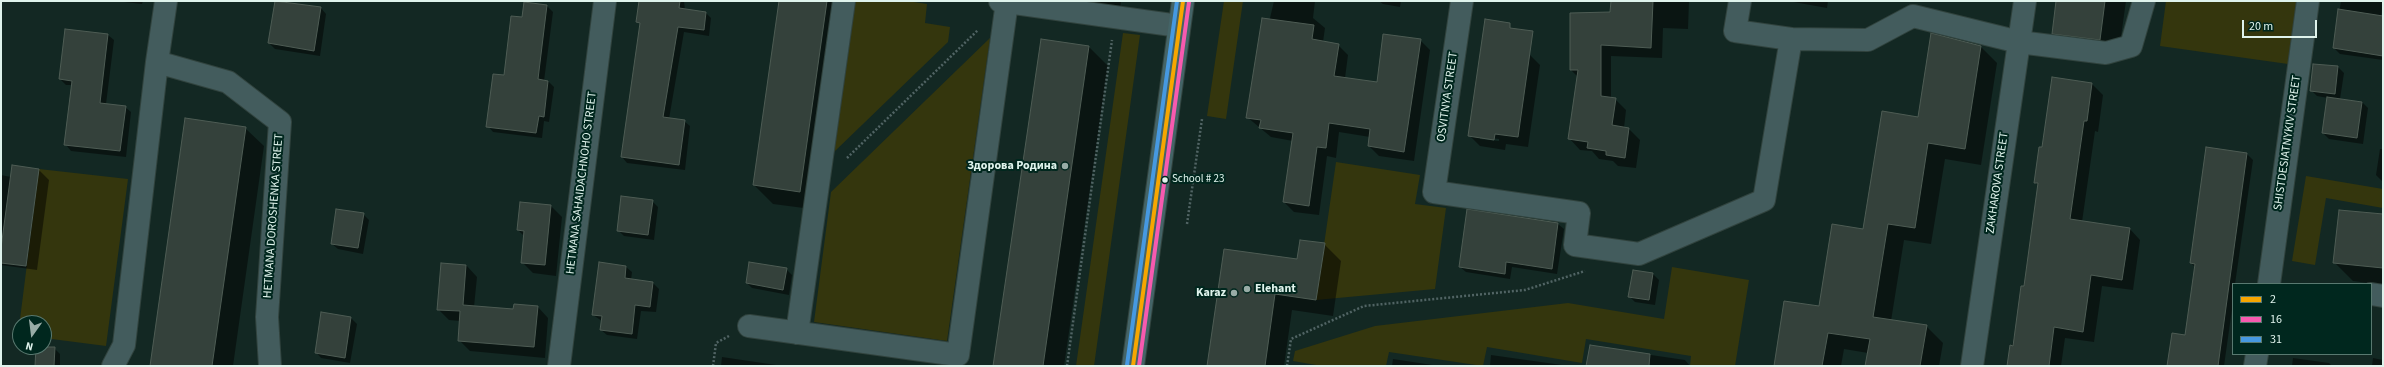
<!DOCTYPE html>
<meta charset="utf-8">
<style>
body{margin:0}
#map{position:relative;width:2384px;height:367px;overflow:hidden;background:#132823;font-family:"Source Sans 3",sans-serif}
canvas{display:block}
.frame{position:absolute;inset:0;border:2px solid #dff3ec;pointer-events:none}
.legend{position:absolute;left:2232px;top:283px;width:140px;height:72px;box-sizing:border-box;background:#00271e;border:1px solid #597970;margin:0;padding:5px 7px;list-style:none;font-size:12px;color:#dff3ec}
.legend li{display:flex;align-items:center;gap:8px;height:20px}
.legend b{width:20px;border:1px solid #597970}
.north{position:absolute;left:12px;top:315px;width:40px;height:40px;box-sizing:border-box;background:#00271e;border:1px solid #597970;border-radius:50%;rotate:194deg;font-size:11px;font-weight:700;line-height:16px;text-align:center;color:#dff3ec}
.north::after{content:'';display:block;margin:auto;width:14px;height:18px;background:#98aca6;clip-path:polygon(50% 0,100% 100%,50% 72%,0 100%)}
.scale{position:absolute;left:2242px;top:20px;width:75px;height:18px;box-sizing:border-box;border:2px solid #dff3ec;border-top:0;padding-left:5px;font-size:12px;line-height:14px;white-space:nowrap;color:#dff3ec;-webkit-text-stroke:3px #00271e;paint-order:stroke}
</style>
<div id="map">
<canvas width="2384" height="367"></canvas>
<div class="frame"></div>
<ul class="legend">
<li><b style="height:5px;background:#f7a600"></b>2</li>
<li><b style="height:5px;background:#f75aaf"></b>16</li>
<li><b style="height:5px;background:#4699e1"></b>31</li>
</ul>
<div class="north">N</div>
<div class="scale">20 m</div>
</div>
<script>
const c = document.querySelector('canvas').getContext('2d');
c.lineJoin = 'round';
function fillPath(path, color) { c.fillStyle = color; c.fill(path, 'evenodd'); }
const shape = rows => new Path2D(rows.map(r => 'M' + r).join(''));
function trace(path, color, width, dash) { c.strokeStyle = color; c.lineWidth = width; c.lineCap = dash ? 'butt' : 'round'; c.setLineDash(dash || []); c.stroke(path); }
function drawText(font, color, halo, rows, align = 'center') {
  c.font = font + ' "Source Sans 3",sans-serif'; c.lineWidth = 4; c.setLineDash([]); c.textBaseline = 'middle'; c.strokeStyle = halo; c.fillStyle = color; for (const [text, x, y, turn = 0] of rows) {
    c.save(); c.translate(x, y); c.rotate((+turn || 0) * Math.PI / 180); c.textAlign = isNaN(turn) ? turn : align; if (halo) c.strokeText(text, 0, 0); c.fillText(text, 0, 0); c.restore();
  }
}
const green = shape([
 [855,1,907,1,927,4,925,23,950,27,948,42,834,152],
 [1224,1,1243,1,1226,119,1207,116],
 [2166,1,2297,1,2288,64,2160,46],
 [1123,33,1140,35,1094,366,1076,366],
 [990,38,947,341,814,322,831,192],
 [1336,162,1420,175,1415,204,1446,208,1435,289,1316,300],
 [39,169,128,179,106,346,44,338,44,323,20,323,20,335,18,335],
 [2306,176,2383,189,2383,208,2326,198,2315,265,2292,261],
 [1672,267,1749,280,1735,366,1690,366,1691,356,1586,339,1582,363,1487,347,1483,366,1389,352,1386,366,1322,366,1293,361,1295,351,1375,326,1568,303,1664,319]
]);
const shadow = shape([
 [115,1,143,1,142,4],
 [276,1,321,8,326,14,320,56,275,49,269,43],
 [640,1,684,1,685,10,705,12,711,18,709,36,684,32,669,119,684,121,690,126,685,170,627,163,622,157,641,25,637,22],
 [780,1,848,1,819,210,773,204,754,185],
 [1060,1,1121,1,1120,9],
 [1274,1,1315,1,1313,18,1325,28,1323,42,1338,45,1348,55,1345,78,1377,83,1420,40,1430,50,1414,161,1379,156,1369,146,1370,137,1339,132,1336,158,1327,156,1319,215,1294,212,1284,202,1293,141,1271,137,1247,117],
 [1379,1,1401,1,1400,7,1383,4],
 [1612,1,1689,1,1688,29,1663,28,1662,58,1611,56,1611,98,1615,99,1626,110,1624,128,1629,129,1640,140,1636,168,1618,166,1613,161,1599,159,1592,151,1580,150,1569,138,1578,77,1571,70,1611,13],
 [1788,1,1828,1,1827,8],
 [2057,1,2126,1,2118,58,2072,52,2053,33],
 [2341,1,2383,1,2381,16,2383,17,2383,60,2340,54,2334,48],
 [547,6,553,12,544,81,548,81,554,87,549,122,544,121,542,138,493,132,488,126,523,18],
 [108,35,114,40,106,104,125,107,131,112,126,157,71,151,66,145,72,85,66,85,60,79],
 [1041,40,1089,47,1108,66,1064,366,994,366],
 [1981,47,1997,63,1981,165,1945,159,1931,244,1904,240,1891,321,1926,326,1943,343,1939,366,1866,366,1868,353,1844,349,1841,366,1775,366,1820,307,1864,230,1919,118],
 [1529,54,1540,65,1528,147,1506,144,1505,150,1480,146,1469,135],
 [1480,137,1499,139,1499,141,1480,139],
 [2338,67,2344,73,2340,99,2362,102,2368,108,2363,144,2329,139,2323,133,2328,98,2317,96,2311,90],
 [2092,84,2103,95,2098,132,2095,131,2082,222,2129,228,2140,240,2133,290,2102,286,2094,342,2065,338,2061,366,2008,366,2024,287,2038,186,2035,182,2043,148],
 [245,128,264,146,233,366,151,366],
 [2207,148,2247,154,2253,160,2235,284,2233,284,2233,302,2224,366,2170,366,2186,336,2195,267,2191,263],
 [2380,149,2383,149,2383,182,2376,175],
 [39,170,49,180,37,270,1,265,1,175,11,177],
 [652,201,658,207,654,240,624,236,618,230],
 [551,206,562,217,556,276,533,273,522,262,524,236,518,230],
 [363,214,369,220,363,254,338,249,332,244],
 [2383,215,2383,285,2353,281,2334,262],
 [1558,224,1564,229,1557,274,1512,267,1510,279,1466,272,1460,267],
 [1324,244,1341,261,1333,316,1292,310,1284,366,1208,366,1298,260],
 [466,265,477,277,474,307,514,310,537,306,548,318,545,358,470,351,459,340,460,321,449,320,438,309],
 [626,267,632,272,631,280,653,283,659,289,656,312,641,311,637,339,607,335,601,330,602,321,593,315],
 [786,269,792,275,789,295,752,288,747,283],
 [1633,271,1653,274,1659,280,1655,305,1635,302,1629,296],
 [322,313,351,318,357,324,350,363,321,358,316,352],
 [1590,346,1685,360,1690,366,1587,366],
 [54,348,60,354,60,366,36,366],
 [1491,355,1569,366,1490,366],
 [722,357,783,366,721,366],
 [2293,358,2329,363,2332,366,2292,366],
 [2373,358,2383,360,2383,366,2372,366],
 [1393,359,1439,366,1392,366]
]);
const building = shape([
 [275,1,321,7,314,51,268,43,275,1],
 [639,1,680,1,679,8,706,12,704,30,678,27,663,117,685,120,679,165,621,157,640,23,636,22,639,1],
 [779,1,827,1,800,192,753,185,779,1],
 [1611,1,1653,1,1651,48,1601,45,1601,96,1616,98,1612,125,1629,128,1625,158,1606,155,1606,151,1587,148,1588,142,1568,139,1578,70,1570,70,1570,13,1610,12,1611,1],
 [2056,1,2105,1,2100,40,2052,34,2056,1],
 [524,2,547,5,538,79,548,81,544,117,539,116,536,133,486,127,493,74,504,75,511,16,522,17,524,2],
 [2338,9,2383,16,2383,56,2333,48,2338,9],
 [1262,18,1314,25,1312,39,1339,44,1334,76,1377,82,1383,34,1421,39,1404,152,1368,146,1370,129,1329,123,1326,148,1317,147,1309,206,1283,202,1293,133,1259,128,1261,120,1246,118,1262,18],
 [1485,19,1510,23,1510,28,1533,31,1518,137,1495,134,1494,140,1468,136,1485,19],
 [65,29,108,34,100,103,126,106,120,151,64,145,72,81,59,79,65,29],
 [1931,33,1981,46,1965,149,1928,143,1915,228,1888,224,1873,317,1927,325,1920,366,1865,366,1870,339,1828,333,1822,366,1774,366,1784,301,1819,306,1832,224,1863,229,1882,111,1918,117,1931,33],
 [1041,39,1089,46,1043,366,993,366,1041,39],
 [2313,64,2338,66,2335,94,2310,91,2313,64],
 [2052,77,2092,83,2087,121,2084,121,2070,219,2130,228,2122,280,2091,275,2083,332,2054,327,2049,366,2007,366,2010,345,2013,346,2021,286,2024,286,2038,183,2034,183,2039,147,2042,147,2052,77],
 [2327,97,2362,102,2357,138,2322,133,2327,97],
 [185,118,246,127,212,366,150,366,185,118],
 [2206,147,2247,153,2218,366,2167,366,2172,333,2185,335,2195,264,2190,263,2206,147],
 [12,165,39,169,26,266,1,263,1,248,12,165],
 [621,196,653,200,648,235,617,231,621,196],
 [520,202,551,205,545,265,521,263,524,231,517,230,520,202],
 [336,209,364,213,358,248,331,244,336,209],
 [1467,209,1558,223,1552,269,1506,262,1505,274,1459,267,1467,209],
 [2339,210,2383,214,2383,268,2333,263,2339,210],
 [1300,240,1325,243,1316,300,1275,294,1265,366,1207,366,1224,249,1297,259,1300,240],
 [599,262,626,266,625,278,653,282,650,307,635,305,632,334,600,330,602,316,592,315,599,262],
 [749,262,787,268,783,290,746,283,749,262],
 [441,263,466,265,463,305,513,309,514,304,538,306,534,347,458,341,460,311,437,310,441,263],
 [1633,270,1653,273,1649,300,1628,297,1633,270],
 [321,312,351,317,345,358,315,353,321,312],
 [1590,345,1650,354,1649,366,1586,366,1590,345],
 [36,347,55,347,54,366,35,366,36,347]
]);
const path = shape([
 [847,158,978,30],
 [1187,224,1202,119],
 [713,366,716,343,729,336],
 [1067,366,1112,40],
 [1287,366,1291,339,1364,306,1525,290,1585,271]
]);
const minor = shape([
 [166,1,157,62,228,82,280,122,267,317,270,366],
 [1000,1,1179,26],
 [1462,1,1434,192,1579,213,1575,245,1639,254,1764,200,1791,39,1868,40,1913,16,2019,42,2106,53,2131,46,2144,1],
 [1740,1,1735,31,1791,39],
 [2269,284,2308,1],
 [2371,294,2383,296],
 [749,326,958,355,1007,2],
 [797,333,844,1],
 [113,366,124,345,157,62],
 [559,366,605,1],
 [1972,366,2025,1],
 [2255,366,2257,354]
]);
const major = shape([
 [1133,366,1183,1]
]);
const bus1 = shape([
 [1133,366,1183,1]
]);
const bus2 = shape([
 [1139,366,1189,2]
]);
const bus3 = shape([
 [1127,365,1177,1]
]);
const markers = [
 [1065,166,4,"#98aca6"],
 [1165,180,3.5,"#dff3ec"],
 [1247,289,4,"#98aca6"],
 [1234,293,4,"#98aca6"]
];
const busNames = [
 ["School # 23",1172,180]
];
const streetNames = [
 ["OSVITNYA STREET",1448,97,-82],
 ["SHISTDESIATNYKIV STREET",2288,143,-82],
 ["HETMANA SAHAIDACHNOHO STREET",582,183,-83],
 ["ZAKHAROVA STREET",1998,183,-82],
 ["HETMANA DOROSHENKA STREET",274,216,-86]
];
const poiNames = [
 ["Здорова Родина",1057,166],
 ["Elehant",1255,289,"left"],
 ["Karaz",1226,293]
];
fillPath(green, '#34360d');
fillPath(shadow, '#0007');
fillPath(building, '#34413b');
trace(building, '#4e5c54', 1);
trace(minor, '#31433e', 24);
trace(major, '#31433e', 24);
trace(path, '#516464', 2.5, [2, 2]);
trace(minor, '#435c5d', 22);
trace(major, '#446467', 22);
trace(bus1, '#f7a600', 4);
trace(bus2, '#f75aaf', 4);
trace(bus3, '#4699e1', 4);
for (const [x, y, r, color] of markers) { const dot = new Path2D(); dot.arc(x, y, r, 0, 2 * Math.PI); c.fillStyle = color; c.fill(dot); trace(dot, '#00271e', 1.5); }
drawText('11px', '#dff3ec', '#00271e', busNames, 'left');
drawText('12px', '#dff3ec', '#00271e', streetNames);
drawText('bold 12px', '#dff3ec', '#00271e', poiNames, 'right');
</script>
